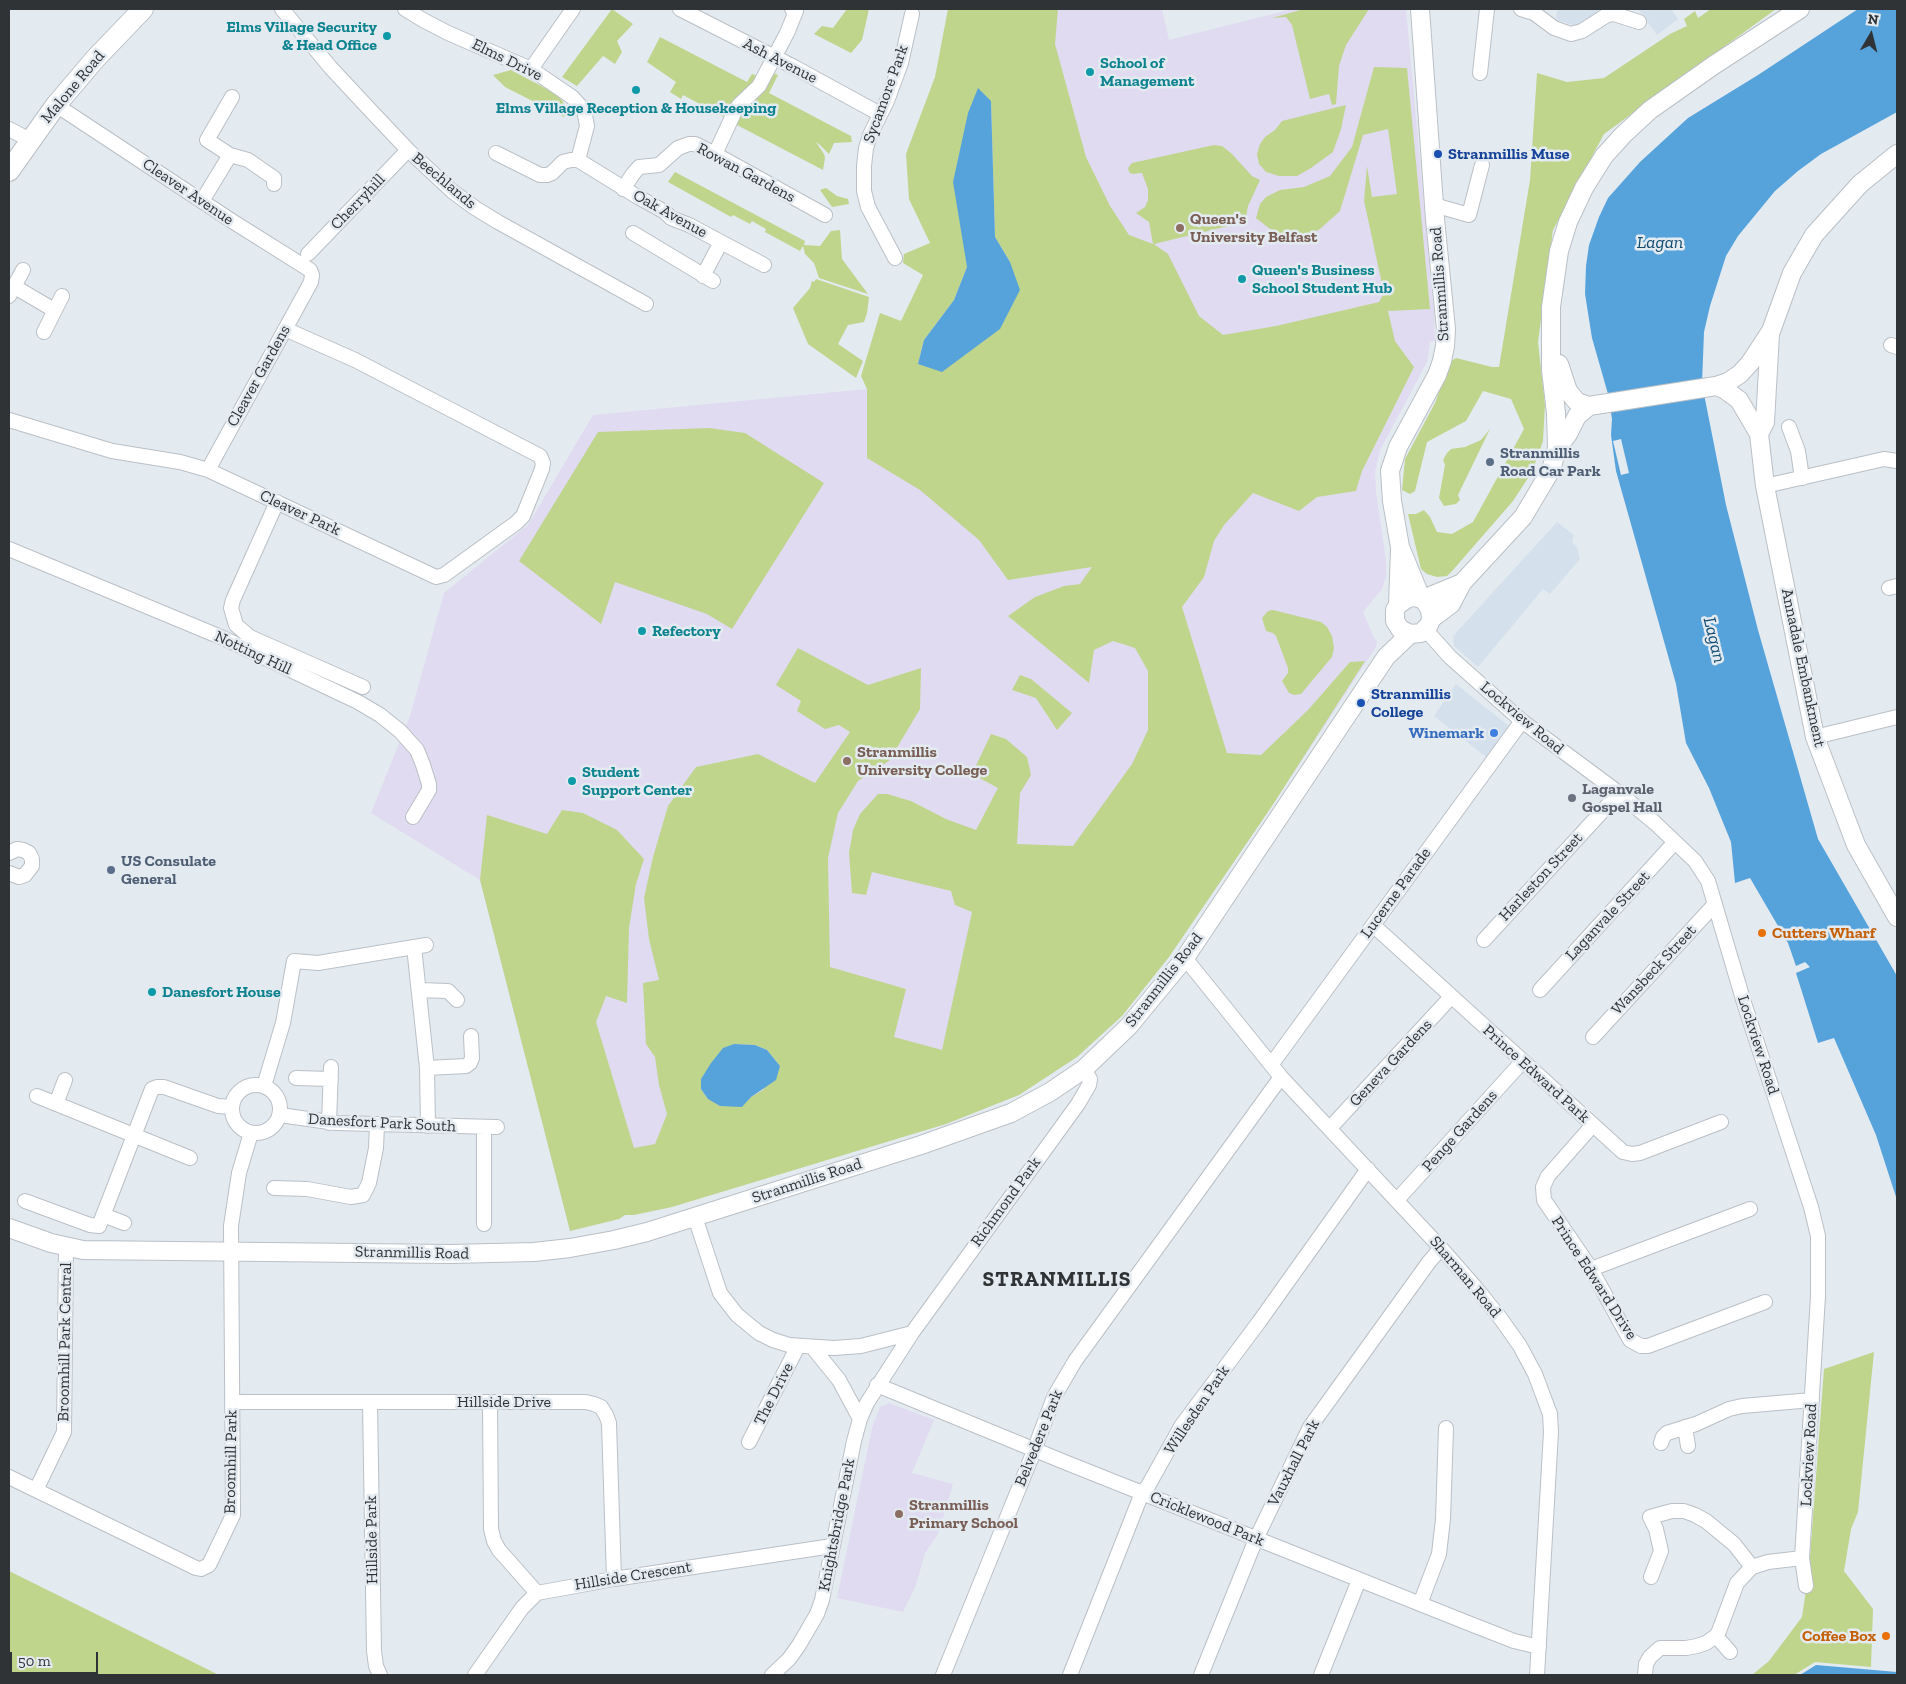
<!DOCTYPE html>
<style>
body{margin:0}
#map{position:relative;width:1906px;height:1684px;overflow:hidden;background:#e3eaf0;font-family:"Zilla Slab",serif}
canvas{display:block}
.frame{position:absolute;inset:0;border:10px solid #303335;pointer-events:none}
.north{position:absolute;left:1846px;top:10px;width:50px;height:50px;-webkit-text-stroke:4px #e3eaf0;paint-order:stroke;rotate:8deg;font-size:14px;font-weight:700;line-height:20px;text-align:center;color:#303335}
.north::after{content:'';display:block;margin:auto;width:18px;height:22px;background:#303335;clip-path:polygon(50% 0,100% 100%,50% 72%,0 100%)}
.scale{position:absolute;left:10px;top:1652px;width:88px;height:22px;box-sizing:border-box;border:2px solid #303335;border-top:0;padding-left:6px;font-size:15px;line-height:18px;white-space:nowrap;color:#303335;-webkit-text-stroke:4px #e3eaf0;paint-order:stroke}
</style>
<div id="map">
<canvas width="1906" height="1684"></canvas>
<div class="frame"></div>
<div class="north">N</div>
<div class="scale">50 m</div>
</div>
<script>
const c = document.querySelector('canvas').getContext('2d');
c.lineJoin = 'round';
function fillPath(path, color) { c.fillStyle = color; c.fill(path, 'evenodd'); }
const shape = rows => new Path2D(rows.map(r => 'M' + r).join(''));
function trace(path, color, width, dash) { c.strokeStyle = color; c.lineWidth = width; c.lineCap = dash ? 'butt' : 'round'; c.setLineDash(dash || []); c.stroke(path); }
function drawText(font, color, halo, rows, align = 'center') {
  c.font = font + ' "Zilla Slab",serif'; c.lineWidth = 5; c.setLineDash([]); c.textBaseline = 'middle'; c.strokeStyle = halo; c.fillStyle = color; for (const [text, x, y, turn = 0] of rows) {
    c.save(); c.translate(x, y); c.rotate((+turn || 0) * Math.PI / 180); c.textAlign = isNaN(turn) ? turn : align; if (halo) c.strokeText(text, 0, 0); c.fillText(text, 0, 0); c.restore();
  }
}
const built = shape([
 [1558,9,1599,9,1590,21,1576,26,1557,20,1556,15],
 [1638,9,1671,9,1678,19,1657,35],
 [1557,522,1574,535,1572,542,1577,547,1580,559,1550,594,1543,589,1478,667,1454,646,1453,636],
 [1456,684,1509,726,1486,757,1434,716]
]);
const education = shape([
 [955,9,1162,9,1169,40,1293,9,1406,9,1434,314,1435,341,1430,342,1427,362,1380,450,1375,472,1376,492,1386,561,1386,576,1382,589,1363,612,1374,638,1377,641,1376,647,1272,806,1169,957,1122,1016,1077,1057,1019,1095,946,1124,625,1215,619,1219,570,1231,480,880,371,813,410,716,444,593,528,525,593,415,867,389,942,296],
 [889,1403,934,1420,912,1473,953,1484,938,1534,925,1553,916,1585,903,1612,837,1598,872,1428,880,1407]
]);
const green = shape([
 [612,9,633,24,617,41,622,52,615,64,603,56,577,86,562,77],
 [847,9,869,9,862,40,851,53,814,34,822,26,833,28],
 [948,9,1058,9,1055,44,1086,157,1110,206,1129,235,1153,244,1149,222,1136,213,1145,207,1148,200,1148,189,1142,173,1132,174,1129,172,1128,168,1132,163,1214,145,1222,146,1232,154,1252,176,1260,180,1248,206,1245,222,1154,244,1168,254,1199,316,1223,335,1276,326,1379,302,1384,293,1364,201,1367,166,1372,197,1397,194,1388,129,1363,135,1340,211,1320,229,1302,238,1279,236,1256,218,1260,204,1266,197,1280,190,1304,187,1330,176,1352,147,1374,67,1407,68,1430,309,1388,311,1395,341,1414,367,1362,471,1356,491,1317,497,1299,511,1253,493,1224,525,1214,541,1204,577,1182,607,1227,753,1261,755,1308,710,1350,662,1365,661,1272,806,1169,957,1122,1016,1077,1057,1019,1095,946,1124,672,1207,634,1215,625,1215,619,1219,570,1231,480,880,487,815,547,834,562,810,583,813,617,830,644,859,636,884,629,928,627,1003,606,996,596,1022,634,1148,655,1144,667,1114,659,1085,655,1057,646,1044,643,983,659,980,649,939,644,898,653,857,668,806,696,767,758,754,815,783,850,732,839,725,825,729,797,711,801,701,776,685,798,648,868,685,921,668,920,709,889,761,858,781,838,813,828,858,830,967,906,989,894,1037,942,1050,972,912,955,905,951,891,872,872,866,895,852,893,849,853,853,830,860,814,878,794,887,794,911,801,946,819,976,830,998,788,972,774,991,734,1006,739,1027,757,1031,775,1020,793,1017,844,1073,846,1132,764,1148,730,1148,671,1135,648,1113,641,1094,650,1089,683,1008,616,1035,597,1064,586,1080,584,1092,567,1008,580,979,540,920,490,867,458,867,389,861,376,880,313,901,321,923,275,903,263,904,254,930,243,909,199,906,154,935,77],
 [991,101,995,237,1010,262,918,364,924,340,954,300,967,267,963,237],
 [734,1044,755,1045,767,1050,780,1066,763,1090,751,1097,708,1099,701,1089,701,1079],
 [1304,9,1369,9,1346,45,1339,66,1336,104,1332,105,1329,94,1310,99,1292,25,1286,17,1272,18],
 [1711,9,1776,9,1604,134,1553,230,1538,342,1545,405,1543,441,1532,472,1513,501,1453,570,1447,576,1437,577,1427,574,1421,569,1408,514,1416,514,1424,510,1430,517,1437,532,1452,534,1473,522,1524,429,1511,399,1483,391,1466,421,1427,442,1415,491,1410,494,1402,490,1405,459,1435,403,1450,362,1456,358,1492,367,1499,367,1530,180,1537,73,1567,82,1604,78,1670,34,1687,26,1684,19,1695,11,1698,18],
 [660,37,747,82,752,74,758,76,726,118,683,95,681,99,670,92,676,82,647,62],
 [511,70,558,95,568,109,564,117,505,87,493,75],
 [773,73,778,75,769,93,851,136,852,142,834,143,829,154,820,145,816,142,824,154,825,158,823,170,735,124,744,108,757,98,764,90],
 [1346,105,1341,129,1333,152,1311,168,1297,176,1279,176,1266,172,1259,164,1257,154,1260,144,1265,137,1275,130,1282,121],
 [675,172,805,241,804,245,820,246,831,231,840,230,842,259,868,294,819,278,814,263,805,254,803,246,800,251,765,232,766,229,752,221,750,224,733,215,731,217,668,182],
 [826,188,837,196,848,199,849,204,832,207,820,190],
 [816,279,869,297,867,313,864,322,848,325,838,344,863,361,856,378,808,344,793,308,810,288,812,281,814,282],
 [709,428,745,433,824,483,732,629,707,614,615,582,601,624,519,561,598,432],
 [1490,429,1458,495,1460,500,1456,504,1444,506,1439,498,1445,465,1443,460,1447,453,1451,449,1465,447,1481,440],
 [1273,610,1321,622,1327,627,1332,636,1334,648,1332,657,1301,694,1294,695,1289,693,1282,681,1288,673,1288,668,1276,636,1273,633,1266,631,1262,618,1268,611],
 [1020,675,1031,679,1072,713,1057,730,1036,698,1012,690],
 [1874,1352,1858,1512,1851,1529,1844,1571,1873,1609,1871,1667,1815,1662,1794,1675,1752,1675,1769,1661,1802,1617,1809,1570,1824,1369],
 [9,1571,219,1675,9,1675]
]);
const water = shape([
 [1858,9,1897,9,1897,112,1821,154,1798,171,1775,191,1738,236,1726,256,1710,306,1704,332,1702,384,1726,505,1758,630,1818,839,1897,976,1897,1200,1876,1135,1834,1038,1818,1043,1796,973,1810,967,1805,962,1796,966,1788,943,1750,878,1735,883,1731,842,1709,788,1686,743,1676,684,1616,471,1611,435,1612,419,1608,394,1592,338,1585,294,1586,266,1589,245,1599,217,1608,198,1640,162,1688,118,1758,75],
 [978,88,991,101,995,237,1010,262,1020,290,1000,329,942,372,918,364,924,340,954,300,967,267,953,182,968,113],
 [734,1044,755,1045,767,1050,780,1066,776,1080,751,1097,742,1107,720,1106,708,1099,701,1089,701,1079,711,1063,723,1048],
 [1816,1665,1897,1672,1897,1675,1800,1675]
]);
const pier = shape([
 [1621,439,1629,473,1621,475,1613,441]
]);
const minor = shape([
 [282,9,331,68,372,112,408,150,452,191,475,208,498,222,646,304],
 [405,9,423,20,448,33,531,69,572,97,584,110,587,126,578,160],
 [680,9,794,67,880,114],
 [1521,9,1534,13,1554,28,1571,34,1582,31,1607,15,1614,14,1639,22],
 [531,69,573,9],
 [1480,73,1487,9],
 [232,97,207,140,230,155,248,160,274,178,274,184],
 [56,105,232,221,310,270,312,275,311,282,208,470],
 [9,129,30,140],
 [496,153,540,175,547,175,552,173,563,162,571,160,578,160,638,197,665,212,671,218,689,225,764,265],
 [715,154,735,111,739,105,759,86,787,33,796,11,792,9],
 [623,189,633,174,639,167,659,165,678,148,689,144,695,144,715,154,825,215],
 [202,201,230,155],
 [1434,205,1469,215,1482,165],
 [633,233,713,281],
 [308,254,408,150],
 [895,258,868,207,864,191,864,166,866,148,870,135,887,101,901,63,912,14],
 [703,276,721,242],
 [15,287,54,310],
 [9,296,23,270],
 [44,332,62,296],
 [1891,345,1897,347],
 [9,420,112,451,180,462,208,470,436,577,444,575,516,523,523,516,542,469,543,463,540,456,355,360,285,329],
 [1789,427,1798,451,1802,478],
 [1765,486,1884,459,1897,461],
 [277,502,233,600,231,608,236,625,250,637,363,687],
 [9,549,223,638,358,702,380,715,400,731,417,750,423,765,429,784,429,790,413,817],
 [1889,588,1897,586],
 [1425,629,1450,657,1522,721,1619,793,1655,823,1695,861,1708,881,1745,1006,1811,1207,1818,1236,1818,1296,1802,1558,1806,1586],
 [1815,737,1897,717],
 [9,853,17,849,23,850,29,853,32,859,32,866,25,875,19,877,9,873],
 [1373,925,1623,1152,1632,1154,1640,1153,1721,1122],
 [1484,940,1619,793],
 [414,947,427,1068,428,1126],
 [1185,958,1281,1077,1441,1248,1476,1288,1501,1319,1520,1346,1535,1374,1550,1414,1551,1432,1537,1675],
 [419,990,448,991,457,1000],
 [1540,990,1675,842],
 [1593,1037,1715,904],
 [1271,1065,1522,721],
 [427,1068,466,1066,470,1063,472,1058,471,1036],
 [296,1078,331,1079],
 '232 1109a24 24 0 1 1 48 0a24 24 0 1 1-48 0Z',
 [264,1086,283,1023,294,961,318,963,426,945],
 [37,1096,190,1158],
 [56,1104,65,1080],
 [280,1115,336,1123,497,1127],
 [329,1123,331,1067],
 [1592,1126,1548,1176,1543,1187,1544,1200,1591,1269,1630,1340,1641,1346,1648,1346,1765,1302],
 [484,1127,484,1224],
 [1330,1128,1451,997],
 [274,1188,307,1189,351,1197,363,1195,369,1183,376,1148,377,1125],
 [1397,1200,1522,1062],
 [25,1201,90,1225,99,1226,152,1089,157,1087,164,1087,218,1106,232,1107],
 [103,1215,124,1223],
 [695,1217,720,1293,737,1315,759,1333,773,1340,789,1345,834,1348,861,1346,912,1333],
 [1591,1269,1750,1209],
 [813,1348,839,1380,860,1419],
 [877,1385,1062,1461,1468,1623,1514,1641,1539,1647],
 [232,1402,586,1402,594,1404,601,1407,606,1415,609,1423,614,1579],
 [490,1402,491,1529,494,1541,499,1550,537,1593],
 [370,1403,374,1651,376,1666,380,1675],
 [1685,1427,1688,1446],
 [749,1442,798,1346],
 [1661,1443,1663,1437,1667,1433,1696,1424,1729,1409,1742,1406,1812,1400],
 [9,1477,196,1568,201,1569,209,1565,233,1515,231,1226,239,1173,251,1133],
 [36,1490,64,1432,66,1247],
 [1651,1577,1661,1551,1656,1529,1650,1517,1672,1511,1684,1511,1695,1515,1706,1521,1734,1544,1752,1567],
 [1420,1604,1439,1554,1443,1519,1446,1428],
 [1716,1636,1730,1652],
 [475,1675,522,1608,537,1593,614,1579,832,1546],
 [772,1675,789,1659,799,1645,817,1614,822,1600,854,1441,860,1419,867,1403,912,1333,1078,1104,1089,1085,1090,1079,1084,1069],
 [943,1675,1032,1456,1054,1397,1075,1361,1281,1077],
 [1070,1675,1142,1493,1148,1486,1182,1425,1259,1322,1368,1169],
 [1201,1675,1256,1539,1310,1427,1429,1262,1441,1248],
 [1321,1675,1359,1580],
 [1645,1675,1646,1664,1650,1657,1660,1648,1686,1648,1697,1646,1706,1643,1716,1636,1719,1631,1737,1583,1752,1567,1768,1562,1802,1558]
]);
const tertiary = shape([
 [1420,9,1435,219,1446,329,1445,346,1442,361,1437,375,1398,447,1390,471,1392,501,1400,547,1421,598],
 [1559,364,1568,391,1577,402,1589,406],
 [1716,386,1724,389,1739,400,1759,434,1765,486,1815,737,1856,845,1897,917],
 [1759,434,1765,422,1770,334],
 [1557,448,1568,434,1577,416,1589,406,1716,386,1728,382,1740,374,1750,363,1771,331,1792,273,1814,235,1860,184,1897,154],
 [1423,599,1462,583],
 [1398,605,1408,598,1414,597,1423,599,1430,609,1431,619,1429,625,1421,633,1410,634,1400,629,1395,621,1395,610,1398,605,1400,550],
 [1431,619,1451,604,1462,583,1523,517,1551,470,1557,448,1556,413,1551,370,1551,307,1559,251,1568,222,1584,188,1604,156,1623,135,1650,110,1714,65,1800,9],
 [9,1228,51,1243,83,1250,450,1254,534,1252,570,1248,614,1240,647,1232,921,1145,1011,1113,1050,1092,1084,1069,1129,1026,1185,958,1386,657,1410,634]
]);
const secondary = shape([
 [9,171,56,105,95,59,143,9]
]);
const markers = [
 [387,36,5,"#0f9aa8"],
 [1090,72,5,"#0f9aa8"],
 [636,90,5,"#0f9aa8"],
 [1438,154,5,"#1a4fb4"],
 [1180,228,5,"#8d6e63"],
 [1242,279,5,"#0f9aa8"],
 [1490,462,5,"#5c6f8a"],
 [642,631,5,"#0f9aa8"],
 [1361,703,5,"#1a4fb4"],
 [1494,733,5,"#3f7fe0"],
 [847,761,5,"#8d6e63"],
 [572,781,5,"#0f9aa8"],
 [1572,798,5,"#6b7280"],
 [111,870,5,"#5c6f8a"],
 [1762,933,5,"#e8710a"],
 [152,992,5,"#0f9aa8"],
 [899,1514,5,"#8d6e63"],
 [1886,1636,5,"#e8710a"]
];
const cultureNames = [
 ["Elms Village Security",377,27,"right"],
 ["& Head Office",377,45,"right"],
 ["School of",1100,63],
 ["Management",1100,81],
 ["Elms Village Reception & Housekeeping",636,108,"center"],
 ["Queen's Business",1252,270],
 ["School Student Hub",1252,288],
 ["Refectory",652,631],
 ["Student",582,772],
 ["Support Center",582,790],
 ["Danesfort House",162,992]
];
const streetNames = [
 ["Elms Drive",507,60,26],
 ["Ash Avenue",780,61,27],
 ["Malone Road",73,87,-50],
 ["Sycamore Park",886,94,-70],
 ["Rowan Gardens",746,173,28],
 ["Beechlands",444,181,40],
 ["Cleaver Avenue",188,192,34],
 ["Cherryhill",358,202,-46],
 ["Oak Avenue",670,214,29],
 ["Stranmillis Road",1440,284,-94],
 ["Cleaver Gardens",259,376,-61],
 ["Cleaver Park",300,513,25],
 ["Notting Hill",253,653,25],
 ["Annadale Embankment",1803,668,78],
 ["Lockview Road",1522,718,40],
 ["Harleston Street",1541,877,-47],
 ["Lucerne Parade",1396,893,-54],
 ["Laganvale Street",1608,916,-47],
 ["Wansbeck Street",1654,970,-47],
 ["Stranmillis Road",1164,980,-52],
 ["Lockview Road",1758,1045,72],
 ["Geneva Gardens",1391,1063,-47],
 ["Prince Edward Park",1536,1074,42],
 ["Danesfort Park South",382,1123,3],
 ["Penge Gardens",1460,1131,-48],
 ["Stranmillis Road",807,1181,-18],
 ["Richmond Park",1006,1202,-54],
 ["Stranmillis Road",412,1253,1],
 ["Sharman Road",1465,1277,50],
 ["Prince Edward Drive",1594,1278,57],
 ["Broomhill Park Central",65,1342,-89],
 ["The Drive",774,1394,-63],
 ["Hillside Drive",504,1402],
 ["Willesden Park",1197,1410,-56],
 ["Belvedere Park",1039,1438,-68],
 ["Lockview Road",1809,1455,-87],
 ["Broomhill Park",231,1462,-89],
 ["Vauxhall Park",1294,1463,-63],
 ["Cricklewood Park",1207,1519,22],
 ["Knightsbridge Park",837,1525,-79],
 ["Hillside Park",372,1540,-91],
 ["Hillside Crescent",633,1576,-9]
];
const transitNames = [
 ["Stranmillis Muse",1448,154],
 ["Stranmillis",1371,694],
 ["College",1371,712]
];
const educationNames = [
 ["Queen's",1190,219],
 ["University Belfast",1190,237],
 ["Stranmillis",857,752],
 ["University College",857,770],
 ["Stranmillis",909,1505],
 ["Primary School",909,1523]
];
const serviceNames = [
 ["Stranmillis",1500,453],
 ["Road Car Park",1500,471],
 ["US Consulate",121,861],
 ["General",121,879]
];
const shopNames = [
 ["Winemark",1484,733]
];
const worshipNames = [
 ["Laganvale",1582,789],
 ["Gospel Hall",1582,807]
];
const foodNames = [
 ["Cutters Wharf",1772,933],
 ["Coffee Box",1876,1636,"right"]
];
const waterNames = [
 ["Lagan",1660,243],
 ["Lagan",1714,640,76]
];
const districtNames = [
 ["STRANMILLIS",1057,1280]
];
fillPath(built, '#d4e0ec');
fillPath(education, '#e0dbf1');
fillPath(green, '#c0d58c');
fillPath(water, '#56a3dc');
fillPath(pier, '#e3eaf0');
trace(minor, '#bac0c6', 16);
trace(tertiary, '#bac0c6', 20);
trace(secondary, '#bac0c6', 22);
trace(minor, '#fff', 14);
trace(tertiary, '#fff', 18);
trace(secondary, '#fff', 20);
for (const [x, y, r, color] of markers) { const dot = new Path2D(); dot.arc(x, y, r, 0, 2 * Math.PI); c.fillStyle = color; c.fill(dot); trace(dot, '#e3eaf0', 2); }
drawText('bold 16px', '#0d838f', '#e3eaf0', cultureNames, 'left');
drawText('16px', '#303335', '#e3eaf0', streetNames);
drawText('bold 16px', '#164399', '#e3eaf0', transitNames, 'left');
drawText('bold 16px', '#785e54', '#e3eaf0', educationNames, 'left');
drawText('bold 16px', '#4e5e75', '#e3eaf0', serviceNames, 'left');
drawText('bold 16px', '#366cbe', '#e3eaf0', shopNames, 'right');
drawText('bold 16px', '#5b616d', '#e3eaf0', worshipNames, 'left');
drawText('bold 16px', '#c56008', '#e3eaf0', foodNames, 'left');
drawText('italic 18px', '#104b71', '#e3eaf0', waterNames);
c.letterSpacing = '1px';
drawText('bold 21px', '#303335', '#e3eaf0', districtNames);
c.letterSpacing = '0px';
</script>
